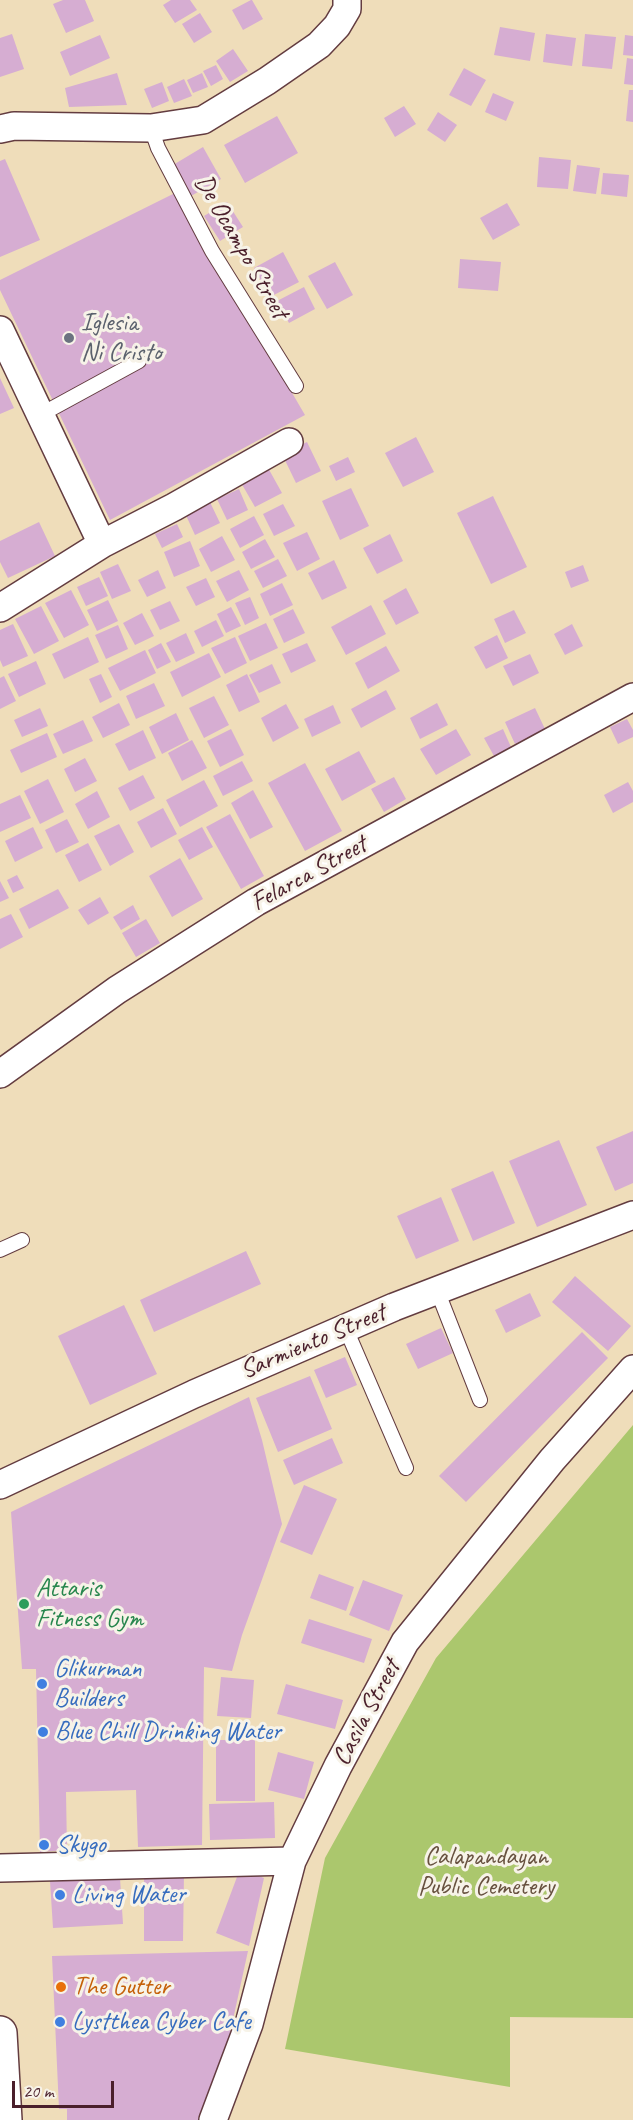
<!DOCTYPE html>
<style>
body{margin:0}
#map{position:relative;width:633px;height:2120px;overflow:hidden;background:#efddba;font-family:Caveat,sans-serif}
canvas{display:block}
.scale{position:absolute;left:12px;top:2081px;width:102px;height:27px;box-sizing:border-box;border:3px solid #4a1f2b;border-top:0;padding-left:8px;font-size:18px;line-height:21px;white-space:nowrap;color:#4a1f2b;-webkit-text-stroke:4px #f7f3e8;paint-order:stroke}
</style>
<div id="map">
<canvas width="633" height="2120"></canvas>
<div class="scale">20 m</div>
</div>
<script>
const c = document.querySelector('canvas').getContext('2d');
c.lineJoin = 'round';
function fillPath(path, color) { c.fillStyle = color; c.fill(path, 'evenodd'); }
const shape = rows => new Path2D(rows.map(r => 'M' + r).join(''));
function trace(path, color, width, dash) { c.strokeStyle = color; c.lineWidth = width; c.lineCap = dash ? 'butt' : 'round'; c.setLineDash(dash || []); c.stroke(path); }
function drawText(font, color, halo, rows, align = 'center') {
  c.font = font + ' Caveat,sans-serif'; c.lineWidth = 6; c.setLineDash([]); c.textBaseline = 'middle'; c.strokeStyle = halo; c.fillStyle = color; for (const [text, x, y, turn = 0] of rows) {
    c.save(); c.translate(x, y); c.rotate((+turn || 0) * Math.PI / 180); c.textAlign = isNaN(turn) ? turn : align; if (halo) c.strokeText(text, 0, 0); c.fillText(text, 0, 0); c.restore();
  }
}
const green = shape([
 [633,1425,633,2018,510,2017,510,2087,285,2049,325,1858,436,1658]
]);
const building = shape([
 [63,0,85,0,94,21,66,33,53,4],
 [171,0,190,0,197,10,175,23,163,5],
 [251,0,252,0,263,19,243,30,232,10],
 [200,13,212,32,194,43,182,24],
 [500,27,535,33,530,61,494,55],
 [12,34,24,69,0,77,0,38],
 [546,34,576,38,572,66,543,62],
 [585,34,616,37,612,69,582,66],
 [100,35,110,58,70,76,60,52],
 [625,35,633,36,633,56,623,55],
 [233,49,248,71,230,82,216,61],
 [627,58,633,59,633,85,624,84],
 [216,65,223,79,211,86,203,71],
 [464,68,486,80,471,106,449,95],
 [117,73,127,105,69,107,65,88],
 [202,73,208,87,193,93,187,80],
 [184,79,192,96,174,103,167,87],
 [162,82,169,101,152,108,144,89],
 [629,90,633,90,633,122,626,121],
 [493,93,514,102,506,121,485,112],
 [404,106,416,124,395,137,384,118],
 [438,112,457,125,445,142,427,130],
 [277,116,298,153,245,183,224,145],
 [203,147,221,179,191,196,173,165],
 [539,157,571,160,568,189,537,187],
 [5,159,40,240,0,257,0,161],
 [577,165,600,168,596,194,573,191],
 [603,173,629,175,627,197,601,194],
 [175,193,305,415,110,520,0,290,0,280],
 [227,202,243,227,220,241,204,216],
 [507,203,520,225,493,240,480,218],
 [283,252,299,282,270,297,254,268],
 [460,259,501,262,498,291,458,288],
 [335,262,353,295,327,309,308,276],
 [304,287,315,309,289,323,277,301],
 [0,378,14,408,0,414],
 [416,437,434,472,403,487,385,453],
 [307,442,321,471,296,483,282,454],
 [348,457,355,472,336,481,329,466],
 [267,466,282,493,255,507,240,481],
 [351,488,369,526,340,540,322,501],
 [239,489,248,510,227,520,217,499],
 [493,496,527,567,491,584,457,513],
 [208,498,220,523,195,535,184,511],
 [283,504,295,526,274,536,263,514],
 [254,516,264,535,240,548,230,529],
 [39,522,55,556,8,578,0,562,0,541],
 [177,524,183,537,162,548,155,534],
 [307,532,320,559,297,571,283,543],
 [390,534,403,561,377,574,363,548],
 [222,536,235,560,211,572,199,549],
 [265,539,275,557,251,569,242,552],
 [190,541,200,566,174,577,164,552],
 [278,559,287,576,263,588,254,571],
 [334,560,347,588,322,600,308,573],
 [118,564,131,591,112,599,100,572],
 [583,565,589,581,571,588,565,572],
 [158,570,166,588,147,597,138,580],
 [239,570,249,590,227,602,216,581],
 [99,577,108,596,86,606,77,587],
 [206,578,215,597,196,606,186,587],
 [282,583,293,605,270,616,260,594],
 [406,588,419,613,396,625,383,601],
 [71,590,89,625,64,638,45,603],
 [250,597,259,618,245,625,235,603],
 [108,600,118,621,97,631,87,610],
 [170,601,180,621,160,630,150,610],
 [371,605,386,634,346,655,331,627],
 [41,606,59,641,34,654,15,619],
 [231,607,241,626,226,633,217,614],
 [293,609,305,633,284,643,273,619],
 [514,610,526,633,505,643,494,619],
 [142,613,154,636,135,645,123,623],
 [216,620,224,636,202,647,194,631],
 [266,623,278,648,250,661,238,636],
 [13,624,28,656,3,667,0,660,0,630],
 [572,624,583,646,565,655,554,634],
 [118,625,128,649,106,659,95,635],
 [186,633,195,653,176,662,166,643],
 [497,635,508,658,486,669,474,647],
 [88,637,99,662,64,679,52,654],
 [235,637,247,663,225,674,211,648],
 [161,643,171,662,157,669,148,650],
 [307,643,316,661,291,673,282,654],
 [386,646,400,671,368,689,355,663],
 [145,650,156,673,120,691,108,668],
 [209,653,221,677,182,697,170,672],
 [530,654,539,673,513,686,503,666],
 [36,661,46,684,19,697,8,674],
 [272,664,281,683,259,693,249,675],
 [101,674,112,697,100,703,89,679],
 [247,674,260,702,239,712,226,685],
 [4,676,16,701,0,709,0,678],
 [154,683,165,706,136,719,126,696],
 [386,690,396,709,361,728,351,709],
 [214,696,229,725,204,738,189,708],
 [119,703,130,725,103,738,92,717],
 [437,703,448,725,420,739,410,718],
 [286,704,299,728,273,742,261,718],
 [333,705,341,723,312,737,304,719],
 [40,708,48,726,22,737,14,720],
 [535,708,545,729,515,744,505,722],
 [176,713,189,740,162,754,149,727],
 [627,719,633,730,633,737,618,744,610,727],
 [83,720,93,741,63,754,53,734],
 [231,729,244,755,220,767,207,741],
 [456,729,471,755,436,775,420,749],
 [503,729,511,747,494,756,484,738],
 [143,730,156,758,129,771,115,744],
 [47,733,57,757,21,773,10,750],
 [192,740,207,768,182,781,168,753],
 [359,751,376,782,342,801,325,769],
 [85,758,97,781,75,792,64,769],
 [242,761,253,781,223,796,213,776],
 [305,763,342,831,305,851,268,783],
 [143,775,155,798,130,811,118,788],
 [394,777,406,799,384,812,371,789],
 [48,779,64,812,40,824,24,791],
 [204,780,218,806,180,827,166,800],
 [628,782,633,791,633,802,613,813,604,795],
 [253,790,273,827,250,839,231,803],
 [97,791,110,817,88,829,75,804],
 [20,795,31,818,0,832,0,804],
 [163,808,177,834,151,848,137,822],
 [230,814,264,876,241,889,206,827],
 [67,819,79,842,56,853,45,830],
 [119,824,134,852,110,866,94,836],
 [33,827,43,848,15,862,5,841],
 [202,827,213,847,189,860,178,840],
 [88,843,102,870,79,882,65,855],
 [180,858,203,899,172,917,149,876],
 [17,875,24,888,13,893,7,880],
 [0,881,9,898,0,902],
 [58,889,69,908,29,929,19,909],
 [100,897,109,913,88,925,78,910],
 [133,905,140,919,121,930,113,917],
 [11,914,23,937,0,949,0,919],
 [146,919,160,943,136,957,122,933],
 [633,1131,633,1183,615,1191,596,1147],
 [559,1140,587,1205,537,1227,509,1161],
 [493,1171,515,1223,473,1241,451,1189],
 [441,1197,459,1241,416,1259,397,1216],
 [246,1251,261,1284,154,1332,140,1300],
 [575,1276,631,1326,608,1351,552,1302],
 [530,1293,541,1316,506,1333,495,1310],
 [124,1305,157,1374,90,1405,58,1336],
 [441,1328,453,1353,418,1369,406,1344],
 [582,1332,608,1358,466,1502,439,1476],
 [345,1357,357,1385,326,1398,314,1370],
 [310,1376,332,1429,278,1452,256,1398],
 [249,1397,262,1440,282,1524,242,1635,232,1671,204,1667,202,1845,138,1847,136,1790,66,1792,67,1850,40,1852,36,1669,22,1669,11,1512],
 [332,1438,343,1463,294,1485,283,1460],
 [304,1485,337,1499,312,1555,280,1542],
 [319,1574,354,1587,346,1611,310,1598],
 [363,1580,403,1595,389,1631,349,1615],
 [309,1619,372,1639,364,1663,301,1643],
 [221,1677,254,1680,251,1718,217,1716],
 [286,1684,343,1700,335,1729,277,1714],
 [216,1740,255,1740,255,1801,216,1801],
 [278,1752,314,1762,304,1799,268,1790],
 [274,1802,275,1838,210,1840,209,1804],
 [240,1869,264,1878,249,1946,216,1933],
 [144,1872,184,1873,183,1941,144,1941],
 [120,1878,123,1924,53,1928,50,1881],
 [248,1951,211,2120,67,2120,67,2109,59,2109,52,1956]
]);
const lane = shape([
 [151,128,158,148,212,251,296,386],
 [40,415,139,361],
 [0,1250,22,1240],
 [437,1290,480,1400],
 [346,1329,406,1468]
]);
const street = shape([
 [0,129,14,126,151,128,203,120,267,81,319,45,337,26,347,9,347,0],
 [0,330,102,544],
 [0,608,102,544,174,507,289,442],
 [0,1074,117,990,256,902,633,697],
 [0,1485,194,1394,394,1307,633,1215],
 [0,1868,292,1861],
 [213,2120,249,2024,292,1861,338,1766,405,1642,552,1460,633,1369]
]);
const primary = shape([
 [0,2033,5,2120]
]);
const markers = [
 [69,338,6,"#6b7280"],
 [24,1604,6,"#2e9e5b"],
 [42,1684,6,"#3f7fe0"],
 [43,1732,6,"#3f7fe0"],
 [44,1845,6,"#3f7fe0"],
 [60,1895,6,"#3f7fe0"],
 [61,1987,6,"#e8710a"],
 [60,2022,6,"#3f7fe0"]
];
const streetNames = [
 ["De Ocampo Street",241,247,60],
 ["Felarca Street",309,874,-29],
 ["Sarmiento Street",313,1342,-23],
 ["Casila Street",367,1713,-62]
];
const worshipNames = [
 ["Iglesia",81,323],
 ["Ni Cristo",81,353]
];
const leisureNames = [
 ["Attaris",36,1589],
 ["Fitness Gym",36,1619]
];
const shopNames = [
 ["Glikurman",54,1669],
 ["Builders",54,1699],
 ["Blue Chill Drinking Water",55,1732],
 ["Skygo",56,1845],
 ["Living Water",72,1895],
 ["Lystthea Cyber Cafe",72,2022]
];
const parkNames = [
 ["Calapandayan",486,1857],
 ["Public Cemetery",486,1887]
];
const foodNames = [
 ["The Gutter",73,1987]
];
fillPath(green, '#abc76d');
fillPath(building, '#d6add2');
trace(lane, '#633c40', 16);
trace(street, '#633c40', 30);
trace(primary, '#633c40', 36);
trace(lane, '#fff', 14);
trace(street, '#fff', 27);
trace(primary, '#fff', 33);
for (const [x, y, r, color] of markers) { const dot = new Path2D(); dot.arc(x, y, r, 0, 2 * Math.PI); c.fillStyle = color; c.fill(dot); trace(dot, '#f7f3e8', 2); }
drawText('26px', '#4a1f2b', '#f7f3e8', streetNames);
drawText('26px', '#5b616d', '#f7f3e8', worshipNames, 'left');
drawText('26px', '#27864d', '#f7f3e8', leisureNames, 'left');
drawText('26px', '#366cbe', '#f7f3e8', shopNames, 'left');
drawText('26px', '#67513f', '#f7f3e8', parkNames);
drawText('26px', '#c56008', '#f7f3e8', foodNames, 'left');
</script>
